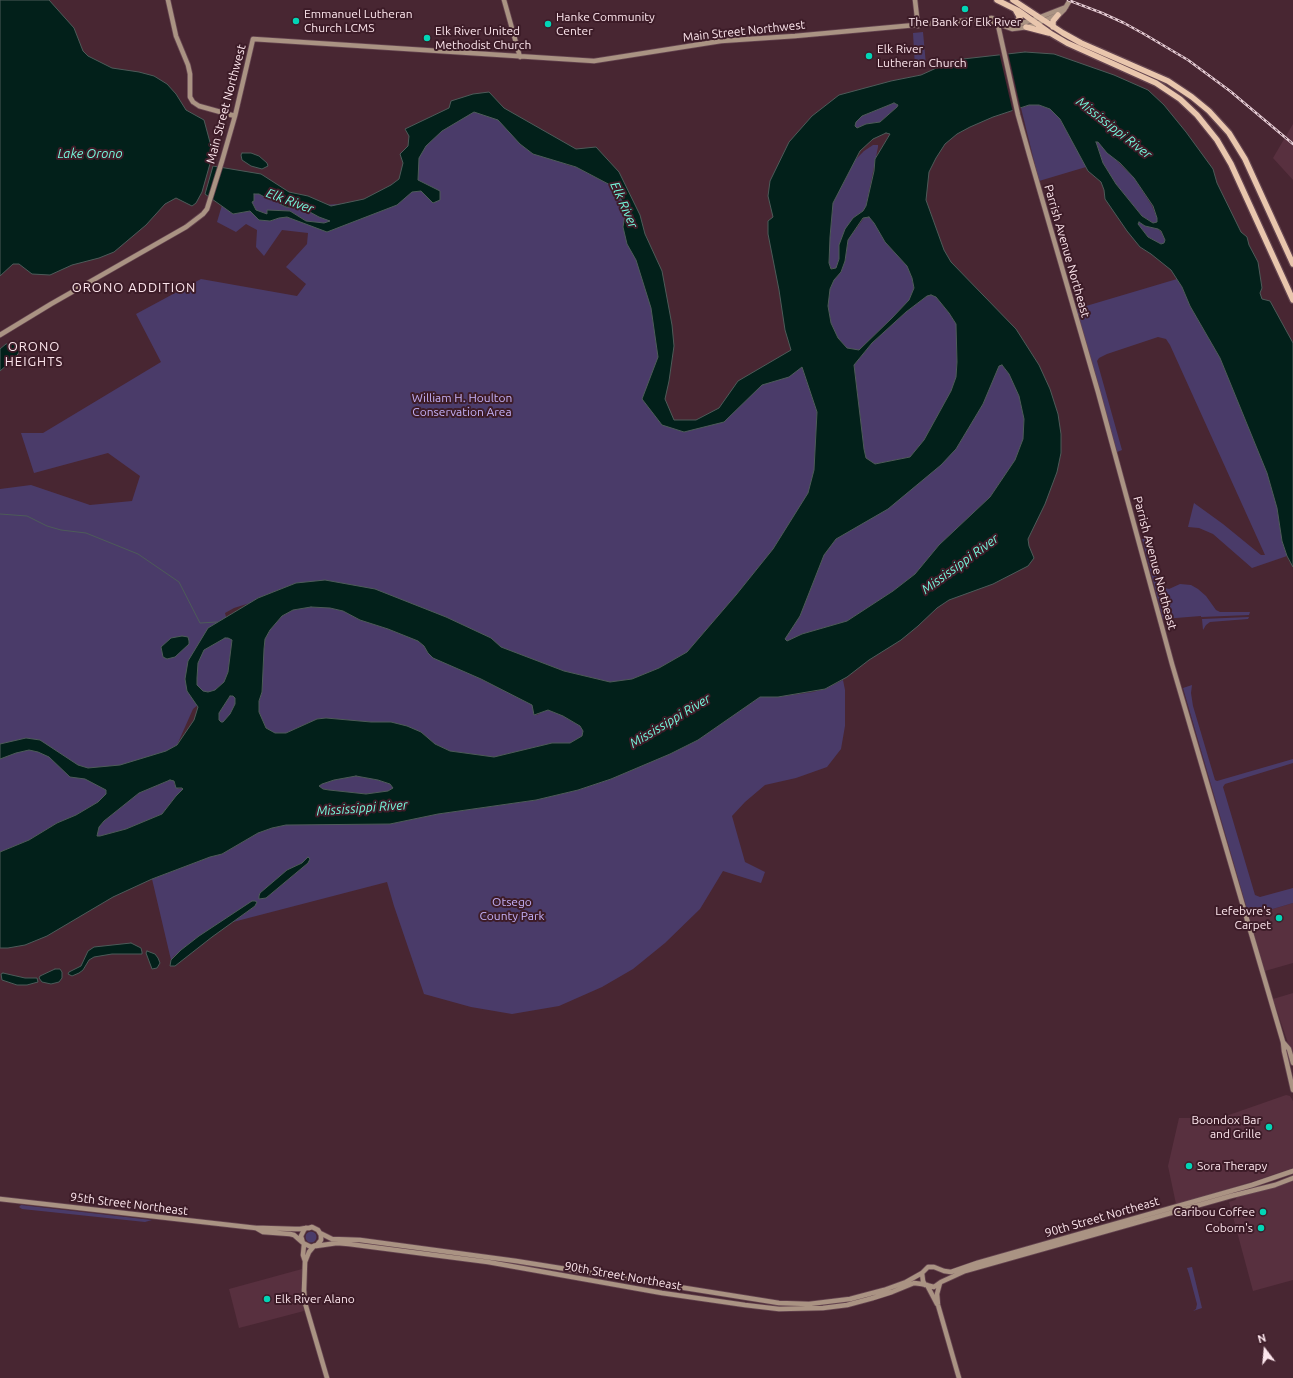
<!DOCTYPE html>
<style>
body{margin:0}
#map{position:relative;width:1293px;height:1378px;overflow:hidden;background:#482632;font-family:Ubuntu,sans-serif}
canvas{display:block}
.north{position:absolute;left:1245px;top:1330px;width:40px;height:40px;-webkit-text-stroke:3px #3d1c28;paint-order:stroke;rotate:344deg;font-size:11px;font-weight:700;line-height:16px;text-align:center;color:#fde6ed}
.north::after{content:'';display:block;margin:auto;width:14px;height:18px;background:#fde6ed;clip-path:polygon(50% 0,100% 100%,50% 72%,0 100%)}
</style>
<div id="map">
<canvas width="1293" height="1378"></canvas>
<div class="north">N</div>
</div>
<script>
const c = document.querySelector('canvas').getContext('2d');
c.lineJoin = 'round';
function fillPath(path, color) { c.fillStyle = color; c.fill(path, 'evenodd'); }
const shape = rows => new Path2D(rows.map(r => 'M' + r).join(''));
function trace(path, color, width, dash) { c.strokeStyle = color; c.lineWidth = width; c.lineCap = dash ? 'butt' : 'round'; c.setLineDash(dash || []); c.stroke(path); }
function drawText(font, color, halo, rows, align = 'center') {
  c.font = font + ' Ubuntu,sans-serif'; c.lineWidth = 4; c.setLineDash([]); c.textBaseline = 'middle'; c.strokeStyle = halo; c.fillStyle = color; for (const [text, x, y, turn = 0] of rows) {
    c.save(); c.translate(x, y); c.rotate((+turn || 0) * Math.PI / 180); c.textAlign = isNaN(turn) ? turn : align; if (halo) c.strokeText(text, 0, 0); c.fillText(text, 0, 0); c.restore();
  }
}
const built = shape([
 [1293,124,1293,180,1273,158],
 [1293,903,1293,963,1265,971,1249,916],
 [1293,993,1293,1058,1273,999],
 [1286,1095,1290,1096,1293,1101,1293,1168,1257,1180,1176,1204,1168,1166,1179,1118,1213,1118,1226,1116],
 [1293,1179,1293,1280,1253,1291,1229,1202,1235,1200,1238,1195],
 [302,1269,301,1290,304,1311,239,1328,229,1289]
]);
const green = shape([
 [923,32,926,65,918,68,915,67,913,33],
 [484,101,567,165,576,167,614,187,632,205,664,328,660,404,672,422,696,422,726,414,754,387,802,367,817,412,814,470,808,494,773,549,736,595,687,652,659,668,632,679,610,682,564,671,500,647,492,639,446,617,296,583,258,598,250,603,234,608,225,613,232,640,228,672,224,682,221,685,193,709,177,745,104,788,106,789,106,794,98,802,76,815,57,823,29,840,0,852,0,489,31,485,90,505,132,501,140,476,108,453,34,473,21,433,43,433,161,362,136,314,201,279,297,296,306,284,286,267,307,244,308,233,282,230,264,256,256,247,257,230,246,224,236,232,217,222,222,205,233,214,250,211,270,221,279,218,287,217,309,225,306,221,290,211,267,210,267,214,256,210,252,202,254,194,259,194,268,199,279,202,286,207,297,208,311,212,312,206,376,201,404,189,416,147],
 [894,103,898,105,897,107,880,122,866,124,857,128,855,126,856,122,862,116],
 [1029,105,1039,105,1050,109,1060,119,1086,167,1039,181,1021,108],
 [1096,142,1098,142,1134,178,1152,206,1157,218,1157,222,1153,223,1142,216,1116,184,1103,163],
 [873,145,878,145,878,147,866,206,863,211,853,218,839,245,839,259,836,268,831,268,829,263,830,237,833,203,855,160,864,151],
 [869,217,874,223,885,242,907,266,912,278,914,288,909,300,892,318,859,350,847,348,838,338,831,323,828,306,830,289,834,280,841,272,845,261,848,240,864,218],
 [1139,222,1145,226,1158,229,1161,232,1165,240,1164,243,1161,244,1148,237,1138,224],
 [1177,279,1182,287,1190,306,1220,358,1267,473,1277,508,1282,541,1287,556,1252,568,1213,534,1199,528,1188,527,1194,503,1223,524,1261,555,1265,555,1170,345,1166,339,1158,337,1107,354,1099,358,1097,361,1122,450,1117,452,1076,309],
 [931,295,936,297,949,313,956,324,957,362,956,377,951,391,924,440,910,457,875,464,866,458,864,449,854,365,872,343,906,312,927,296],
 [1002,365,1009,374,1019,396,1024,419,1023,439,1015,460,990,497,939,545,915,574,893,591,847,621,802,634,787,641,785,639,800,616,824,555,836,539,862,523,956,449,983,404,999,366],
 [1150,537,1153,550,1154,566,1159,585,1162,587,1169,589,1180,584,1191,585,1198,589,1206,596,1216,610,1220,612,1250,612,1249,615,1201,617,1201,616,1163,619,1142,539],
 [311,607,330,608,343,611,360,620,388,629,418,641,424,646,428,653,533,705,534,709,533,713,537,715,542,712,548,710,563,716,580,726,583,731,582,736,570,743,552,743,494,757,450,751,435,744,421,732,391,722,371,722,326,718,317,719,286,733,274,733,266,728,259,712,259,701,262,692,264,649,265,639,270,630,282,616,293,610],
 [1249,617,1248,619,1210,622,1206,625,1203,630,1202,619],
 [843,680,845,690,845,726,841,749,827,767,796,778,765,785,745,802,732,816,745,862,765,872,761,883,723,871,700,909,665,943,633,969,602,987,559,1006,512,1014,471,1007,424,994,394,906,387,882,233,922,255,906,253,901,174,956,171,960,152,879,210,857,222,854,258,833,272,828,286,825,390,824,438,814,536,800,578,790,611,779,670,754,698,740,760,697,778,697,813,692,825,689],
 [308,857,308,863,266,898,295,866,302,863],
 [1192,685,1191,693,1193,706,1215,780,1217,781,1293,759,1293,763,1225,784,1223,787,1255,895,1260,897,1293,888,1293,903,1249,916,1183,688],
 [230,696,233,696,235,698,235,704,231,714,224,722,221,722,219,720,219,713],
 [356,776,378,780,390,784,394,786,393,788,388,791,366,794,329,790,320,788,319,786,322,784,333,780],
 [170,780,174,780,174,784,179,789,183,788,183,789,176,796,162,814,126,829,100,836,97,836,99,827,104,821,139,793],
 [21,1205,152,1220,145,1222,22,1209,19,1207],
 '305.5 1237a5.5 5.5 0 1 1 11 0a5.5 5.5 0 1 1-11 0Z',
 [1192,1267,1202,1308,1193,1311,1196,1309,1197,1304,1189,1274,1187,1268]
]);
const water = shape([
 [0,0,49,0,74,28,83,51,88,56,112,68,139,72,154,76,167,84,176,94,186,110,204,120,211,146,211,160,202,192,196,203,192,206,176,198,165,204,146,225,114,252,99,258,72,265,50,275,32,274,19,264,13,264,0,276,0,0],
 [1025,52,1054,54,1114,75,1148,90,1164,105,1186,132,1213,169,1217,183,1241,232,1247,237,1249,245,1258,262,1262,288,1260,293,1262,299,1270,301,1293,343,1293,567,1287,556,1282,541,1277,508,1267,473,1220,358,1190,306,1182,287,1171,270,1151,254,1140,247,1127,231,1105,199,1104,190,1101,182,1088,171,1060,119,1050,109,1039,105,1029,105,993,117,970,127,957,134,945,144,936,158,929,172,926,200,944,250,951,262,1016,329,1039,365,1050,389,1058,414,1061,434,1061,453,1057,472,1045,504,1028,539,1029,546,1034,558,1028,566,993,584,949,600,937,608,918,626,901,640,869,660,847,677,825,689,778,697,760,697,698,740,670,754,611,779,578,790,536,800,438,814,390,824,286,825,272,828,258,833,222,854,210,857,152,879,113,897,47,936,25,945,8,948,0,948,0,852,29,840,57,823,76,815,98,802,106,794,106,790,85,779,70,777,49,757,38,752,29,750,16,753,0,759,0,744,26,738,40,740,78,765,88,768,120,765,166,751,177,745,194,720,198,707,187,691,185,679,188,661,208,628,258,598,296,583,325,580,375,589,446,617,491,638,501,647,564,671,610,682,632,679,659,668,687,652,736,595,773,549,808,493,814,470,817,412,802,367,789,377,762,385,724,422,684,432,662,425,642,399,658,357,651,308,636,260,627,244,623,227,626,208,614,187,576,167,533,154,520,144,498,120,474,112,442,131,426,146,419,158,418,180,440,191,440,200,433,203,421,191,412,192,397,205,327,232,287,217,279,218,270,221,259,220,250,211,233,214,205,194,213,166,261,174,289,192,308,196,331,206,364,199,391,185,399,179,403,163,400,154,408,146,409,136,405,129,449,108,451,101,473,94,489,92,504,108,576,149,596,147,619,172,640,215,645,234,662,271,672,325,674,346,669,381,665,399,674,420,696,420,719,408,738,381,791,350,785,330,779,290,768,234,768,221,773,217,768,196,770,181,789,142,812,116,839,95,891,81,921,75,954,60,1025,52],
 [894,103,898,105,897,107,880,122,866,124,857,128,855,126,856,122,862,116,894,103],
 [886,133,890,134,875,159,874,171,866,206,863,211,853,218,845,229,839,245,839,259,836,268,831,269,829,263,830,237,833,203,860,151,873,139,886,133],
 [1096,142,1098,142,1107,153,1120,163,1134,178,1153,206,1157,218,1157,222,1153,223,1142,216,1116,184,1103,163,1096,142],
 [254,194,259,194,268,199,279,202,280,204,286,207,297,208,308,211,319,217,330,221,324,223,306,221,290,211,267,210,267,214,256,210,252,202,254,201,254,194],
 [869,217,874,223,885,242,907,266,912,278,914,288,909,300,892,318,859,350,847,348,838,338,831,323,828,306,830,289,834,280,841,272,845,261,848,240,863,218,869,217],
 [1139,222,1145,226,1158,229,1161,231,1165,240,1164,243,1161,244,1148,237,1138,224,1139,222],
 [931,295,936,297,949,313,956,324,957,362,956,377,951,391,924,440,910,457,875,464,866,458,864,449,854,365,872,343,906,312,927,296,931,295],
 [1002,365,1009,374,1019,396,1024,419,1023,439,1015,460,990,497,939,545,915,574,893,591,847,621,802,634,787,641,785,639,800,616,824,555,836,539,888,509,941,465,956,449,983,404,999,366,1002,365],
 [311,607,330,608,343,611,360,620,388,629,418,641,424,646,428,653,433,658,481,679,532,705,534,715,548,710,563,716,580,726,583,731,582,736,570,743,552,743,494,757,450,751,435,744,421,732,407,726,391,722,371,722,326,718,317,719,286,733,275,733,266,728,259,712,259,701,262,692,264,649,265,639,270,630,282,616,293,610,311,607],
 [225,638,228,638,232,640,228,672,224,682,215,690,208,692,203,691,197,685,197,678,198,663,204,650,225,638],
 [230,696,233,696,235,698,235,704,230,714,223,722,221,722,219,720,219,713,230,696],
 [356,776,378,780,390,784,393,788,388,791,366,794,329,790,323,789,319,786,322,784,334,780,356,776],
 [170,780,174,781,176,788,182,788,183,789,176,796,162,814,126,829,100,836,97,836,99,827,104,821,139,793,170,780],
 [242,153,251,153,259,156,267,163,268,166,262,169,251,166,242,160,241,155,242,153],
 [13,343,21,349,16,357,0,371,0,349,6,344,13,343],
 [182,636,188,637,189,641,189,644,175,657,167,659,163,657,161,647,171,638,182,636],
 [308,857,310,859,308,863,266,898,259,899,259,896,260,893,287,870,302,863,308,857],
 [252,901,255,901,257,902,255,906,212,937,175,966,170,966,171,960,181,950,199,936,252,901],
 [131,943,141,948,142,952,142,954,112,954,94,957,89,960,83,970,79,973,72,976,68,974,69,972,81,966,88,951,94,947,131,943],
 [147,951,155,954,158,958,160,963,157,968,152,969,146,953,147,951],
 [55,969,60,969,62,972,62,978,59,982,51,984,42,982,39,978,40,976,55,969],
 [3,973,25,978,37,978,38,982,27,985,17,985,2,980,1,974,3,973]
]);
const pier = shape([
 [999,52,1008,52,1021,110,1013,113]
]);
const stream = shape([
 [0,514,27,516,47,526,61,530,86,533,138,554,179,582,200,623,217,622]
]);
const secondary = shape([
 [168,0,176,36,188,65,190,74,190,97,193,102,199,106,235,116],
 [504,0,520,57],
 [915,0,918,26],
 [987,20,1012,29,1028,27,1060,14,1064,10,1070,0],
 [999,20,998,25,1018,115,1029,154,1098,392,1172,664,1283,1042,1284,1051,1293,1090],
 [0,335,51,304,186,227,203,214,207,209,222,161,235,116,253,39,594,61,721,41,795,36,992,18,1006,23,1017,24,1030,21,1066,7],
 [1283,1042,1289,1049,1293,1063],
 [0,1199,256,1228,263,1228,295,1229,300,1229,306,1228,309,1228,312,1227,318,1230,321,1235,321,1240,317,1245,311,1247,303,1243,301,1236,304,1230,306,1228],
 [256,1228,263,1232,290,1234,294,1235,302,1242],
 [320,1233,332,1239,360,1240,516,1261,779,1303,809,1304,850,1299,884,1290,906,1282,922,1273],
 [304,1244,303,1255,305,1261],
 [314,1246,309,1252,305,1262,304,1290,305,1303,327,1378],
 [316,1246,337,1243,349,1244,488,1262,662,1293,745,1305,779,1309,823,1308,847,1305,873,1298,892,1292,914,1283,922,1284,934,1287,941,1282,965,1271,1231,1196,1275,1185,1293,1178],
 [940,1283,937,1294,938,1305,959,1378],
 [925,1285,923,1281,922,1273,928,1267,934,1267,944,1271,951,1272,977,1263,1252,1185,1293,1171],
 [927,1285,937,1304]
]);
const highway = shape([
 [997,0,1019,11,1050,33,1067,43,1156,83,1180,99,1197,115,1217,140,1231,164,1293,300],
 [1013,0,1063,33,1081,43,1168,81,1192,97,1209,111,1229,133,1245,159,1293,264],
 [1013,24,1020,18,1016,11],
 [1026,27,1049,33],
 [1053,27,1053,21,1058,15]
]);
const rail = shape([
 [1068,0,1102,13,1124,23,1144,34,1188,60,1230,91,1293,144]
]);
const markers = [
 [965,9,4,"#02d5b6"],
 [296,21,4,"#02d5b6"],
 [548,24,4,"#02d5b6"],
 [427,38,4,"#02d5b6"],
 [869,56,4,"#02d5b6"],
 [1279,918,4,"#02d5b6"],
 [1269,1127,4,"#02d5b6"],
 [1189,1166,4,"#02d5b6"],
 [1263,1212,4,"#02d5b6"],
 [1261,1228,4,"#02d5b6"],
 [267,1299,4,"#02d5b6"]
];
const poiNames = [
 ["Emmanuel Lutheran",304,14],
 ["Church LCMS",304,28],
 ["Hanke Community",556,17],
 ["Center",556,31],
 ["The Bank of Elk River",965,22,"center"],
 ["Elk River United",435,31],
 ["Methodist Church",435,45],
 ["Elk River",877,49],
 ["Lutheran Church",877,63],
 ["Lefebvre's",1271,911,"right"],
 ["Carpet",1271,925,"right"],
 ["Boondox Bar",1261,1120,"right"],
 ["and Grille",1261,1134,"right"],
 ["Sora Therapy",1197,1166],
 ["Caribou Coffee",1255,1212,"right"],
 ["Coborn's",1253,1228,"right"],
 ["Elk River Alano",275,1299]
];
const streetNames = [
 ["Main Street Northwest",744,31,-6],
 ["Main Street Northwest",226,104,-75],
 ["Parrish Avenue Northeast",1067,251,74],
 ["Parrish Avenue Northeast",1155,563,75],
 ["95th Street Northeast",129,1204,7],
 ["90th Street Northeast",1102,1217,-16],
 ["90th Street Northeast",623,1276,10]
];
const parkNames = [
 ["William H. Houlton",462,398],
 ["Conservation Area",462,412],
 ["Otsego",512,902],
 ["County Park",512,916]
];
const waterNames = [
 ["Mississippi River",1114,128,38],
 ["Lake Orono",90,154],
 ["Elk River",290,201,20],
 ["Elk River",624,205,66],
 ["Mississippi River",960,564,-36],
 ["Mississippi River",670,721,-31],
 ["Mississippi River",362,808,-4]
];
const neighbourhoodNames = [
 ["ORONO ADDITION",134,288],
 ["ORONO",34,347],
 ["HEIGHTS",34,362]
];
fillPath(built, '#58303f');
fillPath(green, '#4a3b69');
fillPath(water, '#02201a');
trace(water, '#4d5b59', 1);
fillPath(pier, '#482632');
trace(stream, '#4d5b59', 1);
trace(secondary, '#654550', 6);
trace(highway, '#654550', 8);
trace(secondary, '#aa9383', 4.5);
trace(highway, '#e9c6ad', 5.5);
trace(rail, '#e4cbd3', 2.5);
trace(rail, '#3d1c28', 1, [3]);
for (const [x, y, r, color] of markers) { const dot = new Path2D(); dot.arc(x, y, r, 0, 2 * Math.PI); c.fillStyle = color; c.fill(dot); trace(dot, '#3d1c28', 1.5); }
drawText('12px', '#fde6ed', '#3d1c28', poiNames, 'left');
drawText('12px', '#fde6ed', '#3d1c28', streetNames);
drawText('12px', '#c5b1f7', '#3d1c28', parkNames);
drawText('italic 13px', '#75f9dd', '#3d1c28', waterNames);
c.letterSpacing = '1px';
drawText('13px', '#fde6ed', '#3d1c28', neighbourhoodNames);
c.letterSpacing = '0px';
</script>
